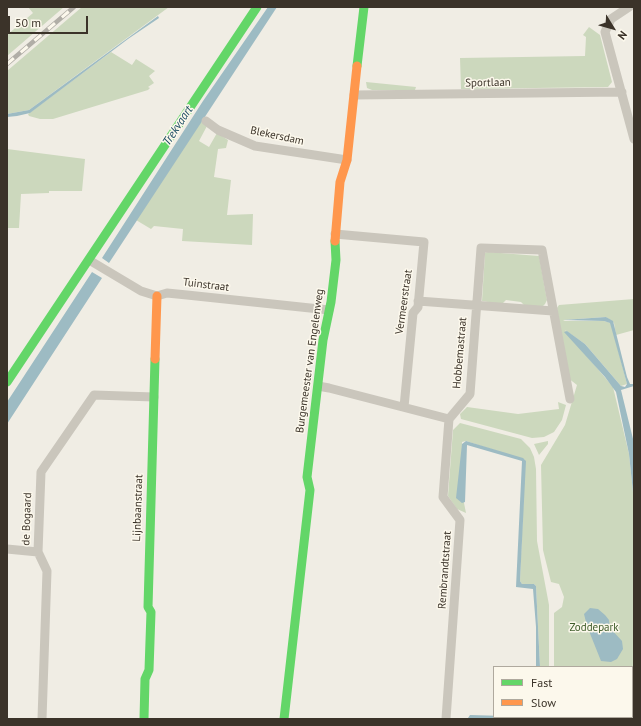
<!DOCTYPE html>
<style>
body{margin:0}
#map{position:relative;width:641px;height:726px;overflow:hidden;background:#f0ede4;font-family:"PT Sans",sans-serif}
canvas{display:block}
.frame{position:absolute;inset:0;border:8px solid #3b3329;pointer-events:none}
.legend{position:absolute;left:493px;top:666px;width:140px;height:52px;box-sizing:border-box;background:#fcf8ec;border:1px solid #afa99e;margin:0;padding:5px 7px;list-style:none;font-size:12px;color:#3b3329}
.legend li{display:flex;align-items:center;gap:8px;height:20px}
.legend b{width:20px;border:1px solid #afa99e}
.north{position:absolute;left:593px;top:8px;width:40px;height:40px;-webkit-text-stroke:3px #fcf8ec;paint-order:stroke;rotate:127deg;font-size:11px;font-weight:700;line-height:16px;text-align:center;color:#3b3329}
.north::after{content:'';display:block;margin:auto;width:14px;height:18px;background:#3b3329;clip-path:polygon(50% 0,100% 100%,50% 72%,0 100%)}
.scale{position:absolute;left:8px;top:16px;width:80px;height:18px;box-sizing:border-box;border:2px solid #3b3329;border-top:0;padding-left:5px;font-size:12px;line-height:14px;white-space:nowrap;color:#3b3329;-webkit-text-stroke:3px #fcf8ec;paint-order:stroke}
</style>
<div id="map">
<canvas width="641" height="726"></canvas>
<div class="frame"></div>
<ul class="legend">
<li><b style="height:5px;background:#63d668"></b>Fast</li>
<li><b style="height:5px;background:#ff974d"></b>Slow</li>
</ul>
<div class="north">N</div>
<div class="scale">50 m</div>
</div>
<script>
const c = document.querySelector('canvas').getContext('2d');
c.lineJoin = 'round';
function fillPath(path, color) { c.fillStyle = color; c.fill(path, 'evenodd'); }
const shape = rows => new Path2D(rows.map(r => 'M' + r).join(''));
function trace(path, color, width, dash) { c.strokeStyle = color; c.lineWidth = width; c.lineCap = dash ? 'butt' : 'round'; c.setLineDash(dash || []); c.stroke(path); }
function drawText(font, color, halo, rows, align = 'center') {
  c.font = font + ' "PT Sans",sans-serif'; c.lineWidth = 3; c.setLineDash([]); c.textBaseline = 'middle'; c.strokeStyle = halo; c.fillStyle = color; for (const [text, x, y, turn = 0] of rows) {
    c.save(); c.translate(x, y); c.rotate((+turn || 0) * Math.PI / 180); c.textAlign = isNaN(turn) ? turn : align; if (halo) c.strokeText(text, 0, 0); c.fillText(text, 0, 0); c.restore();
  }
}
const green = shape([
 [28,7,64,7,7,56,7,35,33,13],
 [82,7,169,7,29,110,7,114,7,71],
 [589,27,600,35,612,82,608,87,461,89,460,58,585,56,586,37,583,35],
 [111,52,132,65,136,59,155,71,149,76,154,83,148,87,150,88,148,90,53,119,40,119,29,116,28,114],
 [366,82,416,87,415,90,372,90,367,88],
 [201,121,207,126,199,141,209,147,217,133,228,140,226,148,218,149,214,177,231,180,227,215,253,214,252,245,182,241,183,229,154,226,151,229,136,220],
 [7,149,85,159,82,191,49,191,49,193,21,194,19,228,7,228],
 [488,252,539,256,547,300,545,304,543,306,525,306,521,302,506,300,502,304,482,301,485,253],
 [634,299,634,330,616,335,614,323,606,317,563,320,565,321,604,321,611,323,627,384,621,386,585,344,565,330,613,387,629,454,634,502,634,719,554,719,554,717,632,717,632,667,554,667,554,613,562,607,564,597,559,584,551,582,543,550,541,465,565,425,577,385,568,378,557,308,559,305],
 [558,402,566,405,562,420,554,432,544,437,532,438,461,419,460,414,467,407,518,414,559,409],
 [460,423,521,439,530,448,534,457,536,469,537,541,549,605,549,667,540,667,536,586,534,584,522,584,520,581,525,460,466,441,462,442,464,503,466,513,457,509,448,496,453,430],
 [548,441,548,444,539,455,534,444]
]);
const water = shape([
 [268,7,277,7,109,263,102,258,203,101],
 [158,16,159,18,128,39,30,113,17,116,7,117,7,114,29,110],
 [92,272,102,278,7,424,7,402],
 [606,317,613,321,627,377,630,384,634,384,634,386,621,390,634,443,634,502,629,454,616,392,605,377,564,332,567,331,585,344,621,386,625,387,627,384,610,323,604,321,563,320],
 [466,441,523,458,526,461,520,581,522,584,534,584,536,586,540,667,536,667,536,627,533,589,516,587,522,461,467,445,465,502,462,503,456,498,462,444],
 [590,608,598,609,605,615,609,620,610,628,622,641,623,649,617,659,611,662,601,661,587,626,584,614],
 [470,715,539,717,539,719,468,718]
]);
const street = shape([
 [629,7,611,19,605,32,634,139],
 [354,95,622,92],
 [206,121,218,130,255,146,347,160],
 [335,234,424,242,418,307,413,313,404,407],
 [89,260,141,291,157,296,167,293,187,295,329,310],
 [418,301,553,311],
 [318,386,329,388,449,419],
 [449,419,470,394,481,248,542,250,570,399],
 [7,549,38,552],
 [42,719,47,571,38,552,41,472,94,395,154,397],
 [446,719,460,520,443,497,449,419]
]);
const fast = shape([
 [357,66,364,7],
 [7,382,257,7],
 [144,719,145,679,149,670,151,612,148,607,155,359],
 [284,719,310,490,307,477,323,340,331,302,336,260,335,241]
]);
const slow = shape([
 [335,241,340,182,347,160,357,66],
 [155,359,157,296]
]);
const rail = shape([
 [7,64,74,7]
]);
const streetNames = [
 ["Sportlaan",488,83,-1],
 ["Blekersdam",277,136,12],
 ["Tuinstraat",206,285,7],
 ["Vermeerstraat",404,302,-82],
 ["Hobbemastraat",460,353,-85],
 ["Burgemeester van Engelenweg",310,361,-82],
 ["Lijnbaanstraat",138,508,-88],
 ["de Bogaard",27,519,-88],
 ["Rembrandtstraat",445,570,-86]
];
const parkNames = [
 ["Zoddepark",594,628]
];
const waterNames = [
 ["Trekvaart",178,126,-57]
];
fillPath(green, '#ccd8bd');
fillPath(water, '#9dbbc3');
trace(street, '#cac6bc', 9);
trace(fast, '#63d668', 9);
trace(slow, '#ff974d', 9);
trace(rail, '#b1aea7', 4.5);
trace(rail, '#fcf8ec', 3, [9]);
drawText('11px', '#3b3329', '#fcf8ec', streetNames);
drawText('11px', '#3e5c2a', '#fcf8ec', parkNames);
drawText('italic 12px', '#1a4c62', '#fcf8ec', waterNames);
</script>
